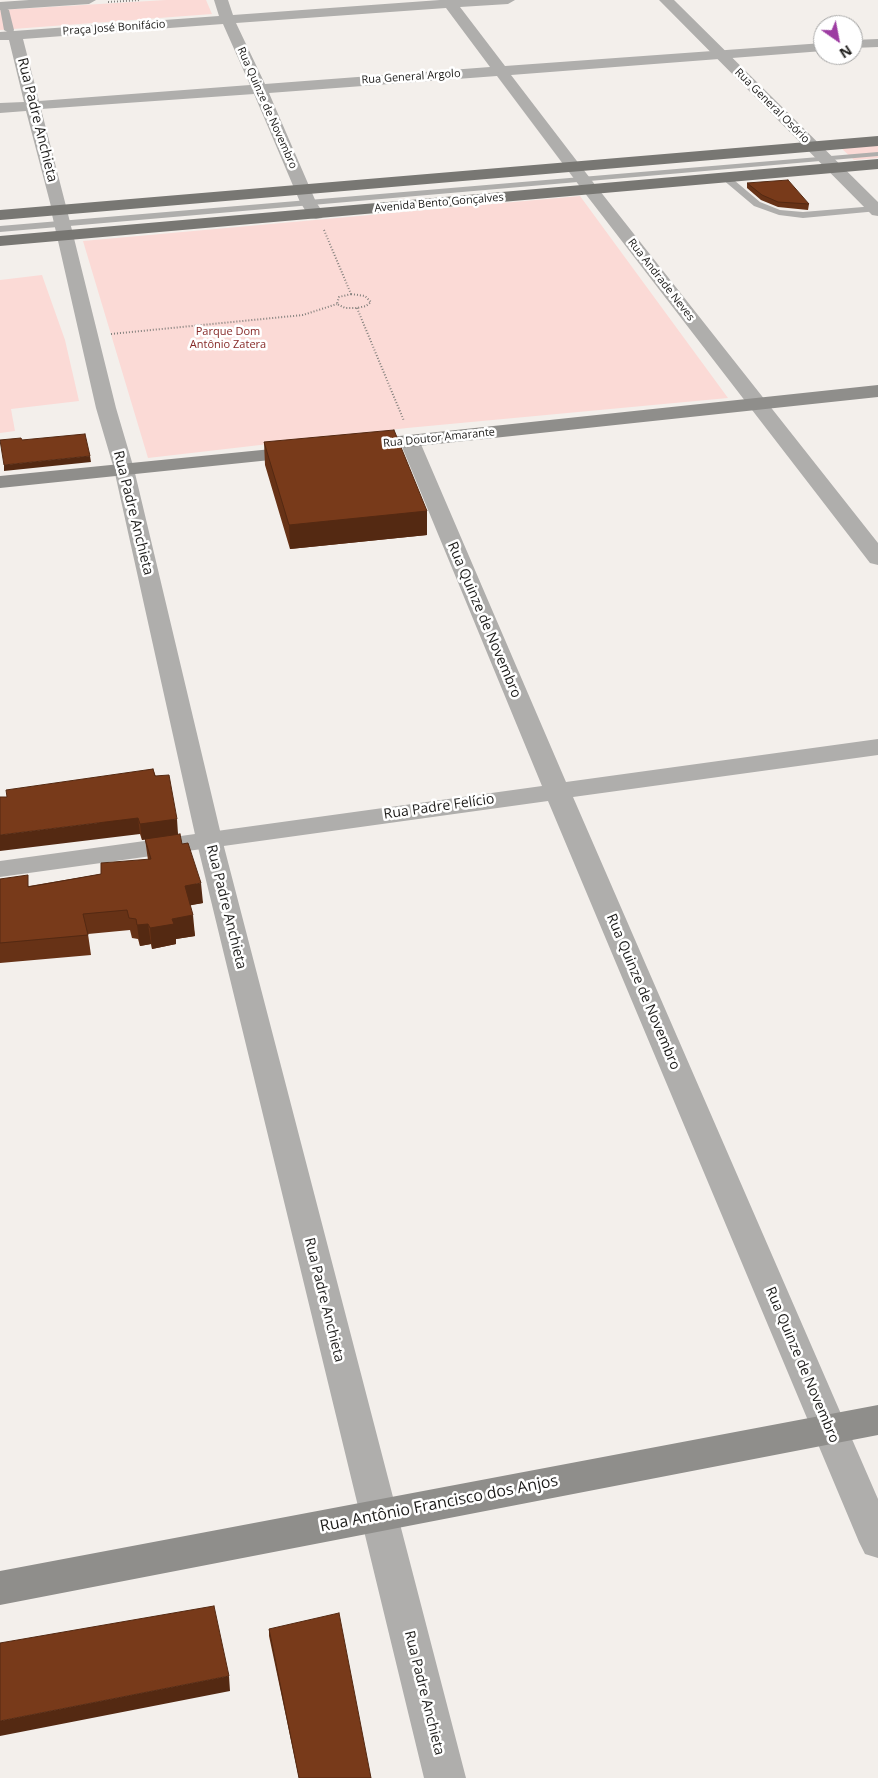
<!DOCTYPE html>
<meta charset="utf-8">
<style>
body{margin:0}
#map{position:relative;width:878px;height:1778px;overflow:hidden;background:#f3efeb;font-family:"Open Sans",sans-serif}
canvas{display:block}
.north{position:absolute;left:813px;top:15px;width:50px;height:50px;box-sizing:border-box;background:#fff;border:1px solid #a4a4a3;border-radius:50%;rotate:147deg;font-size:14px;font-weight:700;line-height:20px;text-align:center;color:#1c1b19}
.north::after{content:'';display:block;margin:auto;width:18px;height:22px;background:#9d3ca2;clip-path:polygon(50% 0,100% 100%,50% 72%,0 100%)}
</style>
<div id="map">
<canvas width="878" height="1778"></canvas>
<div class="north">N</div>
</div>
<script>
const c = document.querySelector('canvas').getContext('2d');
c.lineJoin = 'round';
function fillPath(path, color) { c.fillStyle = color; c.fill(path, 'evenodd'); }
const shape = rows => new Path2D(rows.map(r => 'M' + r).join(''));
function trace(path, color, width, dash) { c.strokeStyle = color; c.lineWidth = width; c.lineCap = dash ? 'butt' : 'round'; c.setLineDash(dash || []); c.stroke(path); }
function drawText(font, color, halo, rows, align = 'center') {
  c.font = font + ' "Open Sans",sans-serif'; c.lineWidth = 5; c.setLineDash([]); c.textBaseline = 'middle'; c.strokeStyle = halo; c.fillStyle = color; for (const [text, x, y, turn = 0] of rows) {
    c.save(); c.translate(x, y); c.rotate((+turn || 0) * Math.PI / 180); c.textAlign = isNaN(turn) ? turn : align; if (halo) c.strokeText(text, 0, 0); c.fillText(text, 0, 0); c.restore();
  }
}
const green = shape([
 [166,0,206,0,212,14,0,30,0,10],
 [878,145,878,158,854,160,841,148],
 [580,196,728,398,407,428,148,458,83,241],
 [42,275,65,340,79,401,11,409,15,431,0,433,0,280]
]);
const path = shape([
 [108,2,140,0],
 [324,230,351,294],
 [351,294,365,296,371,302,366,306,357,308,345,308,337,304,339,297,351,294],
 [357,308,404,421],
 [111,334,303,315,337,304]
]);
const service = shape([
 [878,152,878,156,0,232,0,226,878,152],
 [722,175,728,175,760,202,780,210,803,212,875,206,878,207,878,211,803,218,779,215,754,206,722,179,722,175]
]);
const pedestrian = shape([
 [4,7,9,10,14,30,13,32,9,33,4,30,0,8,4,7]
]);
const minor = shape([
 [29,0,96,0,89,4,0,10,0,2,29,0],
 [214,0,228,0,233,15,440,0,515,0,508,4,460,7,505,66,823,43,823,51,511,75,596,186,878,543,878,565,870,563,584,192,497,76,269,93,316,202,324,214,322,218,316,219,310,218,300,202,254,94,41,109,67,210,65,214,59,215,53,214,26,111,0,113,0,103,24,102,9,40,0,40,0,32,219,16,214,0],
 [446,8,490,67,265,84,236,23,446,8],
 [223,24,250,85,39,101,23,39,223,24],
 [878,39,878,47,853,48,853,40,878,39],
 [410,436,417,438,420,442,566,782,878,739,878,755,573,797,878,1499,878,1558,865,1554,859,1542,548,801,0,877,0,861,542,786,400,442,403,438,410,436]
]);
const tertiary = shape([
 [659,0,674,0,878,202,878,216,872,215,659,0],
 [59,205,65,206,67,210,116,408,134,469,222,839,466,1778,424,1778,196,839,114,469,96,408,51,210,53,206,59,205]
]);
const secondary = shape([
 [878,385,878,397,362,452,355,450,352,446,355,442,362,440,878,385],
 [302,446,309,448,312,452,309,456,0,488,0,476,302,446],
 [878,1405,878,1435,0,1605,0,1571,878,1405]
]);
const primary = shape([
 [878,136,878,146,0,220,0,210,878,136],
 [878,159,878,169,0,246,0,236,878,159]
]);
const wall = shape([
 [747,183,809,204,808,210,778,207,761,200,747,188],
 [264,442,427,511,427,535,290,549,265,465],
 [153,769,178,834,203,903,190,905,195,936,176,939,176,944,152,949,151,944,140,946,138,939,132,938,130,930,88,934,91,955,0,963,0,879,29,886,101,874,148,860,145,839,142,840,140,834,7,797],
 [269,1629,371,1778,299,1778,269,1636]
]);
const shadedWall = shape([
 [90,456,91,462,4,471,4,465],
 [427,511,427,535,290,549,289,525],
 [138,818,140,834,0,851,0,835],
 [177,819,178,834,142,840,140,824],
 [201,883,203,903,187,906,185,886],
 [193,915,195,936,176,939,176,944,152,949,150,928,172,919],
 [148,924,151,944,140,946,137,925],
 [229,1676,230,1691,0,1736,0,1721]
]);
const building = shape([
 [788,180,809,204,778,202,762,195,747,183,788,180],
 [394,430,427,511,289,525,264,442,394,430],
 [85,434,90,456,4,465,0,440,21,438,22,440,85,434],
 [153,769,155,776,169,775,177,819,140,824,138,818,0,835,0,797,7,797,6,790,153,769],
 [180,834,182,844,188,843,201,883,185,886,193,915,172,919,174,924,150,928,148,924,137,925,136,919,129,918,127,910,83,914,88,935,0,943,0,879,28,875,28,887,101,874,101,863,151,859,145,839,180,834],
 [214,1606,229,1676,0,1721,0,1643,214,1606],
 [339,1613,371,1778,299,1778,269,1629,339,1613]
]);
const farStreetnames = [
 ["Praça José Bonifácio",114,28,-4],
 ["Rua General Argolo",411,77,-4],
 ["Rua General Osório",772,106,45],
 ["Rua Quinze de Novembro",267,108,66],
 ["Avenida Bento Gonçalves",439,203,-5],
 ["Rua Andrade Neves",661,280,52],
 ["Rua Doutor Amarante",439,438,-6]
];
const farParknames = [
 ["Parque Dom",228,332],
 ["Antônio Zatera",228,345]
];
const streetNames = [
 ["Rua Padre Anchieta",37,120,76],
 ["Rua Padre Anchieta",133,513,76],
 ["Rua Quinze de Novembro",484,620,67],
 ["Rua Padre Felício",439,807,-8],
 ["Rua Padre Anchieta",226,907,76],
 ["Rua Quinze de Novembro",643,992,67],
 ["Rua Padre Anchieta",324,1300,76],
 ["Rua Quinze de Novembro",802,1365,67],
 ["Rua Padre Anchieta",424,1693,76]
];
const nearStreetnames = [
 ["Rua Antônio Francisco dos Anjos",439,1504,-11]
];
fillPath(green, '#fbdad6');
trace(path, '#83807d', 2, [1, 2]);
fillPath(service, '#afaeac');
fillPath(pedestrian, '#afaeac');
fillPath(minor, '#afaeac');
fillPath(tertiary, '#afaeac');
fillPath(secondary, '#8f8e8b');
fillPath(primary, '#787773');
fillPath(wall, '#673216');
fillPath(shadedWall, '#542912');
fillPath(building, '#783a1a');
trace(building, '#542912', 1);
drawText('11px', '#1c1b19', '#fff', farStreetnames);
drawText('11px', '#862927', '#fff', farParknames);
drawText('14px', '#1c1b19', '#fff', streetNames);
drawText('16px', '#1c1b19', '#fff', nearStreetnames);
</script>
